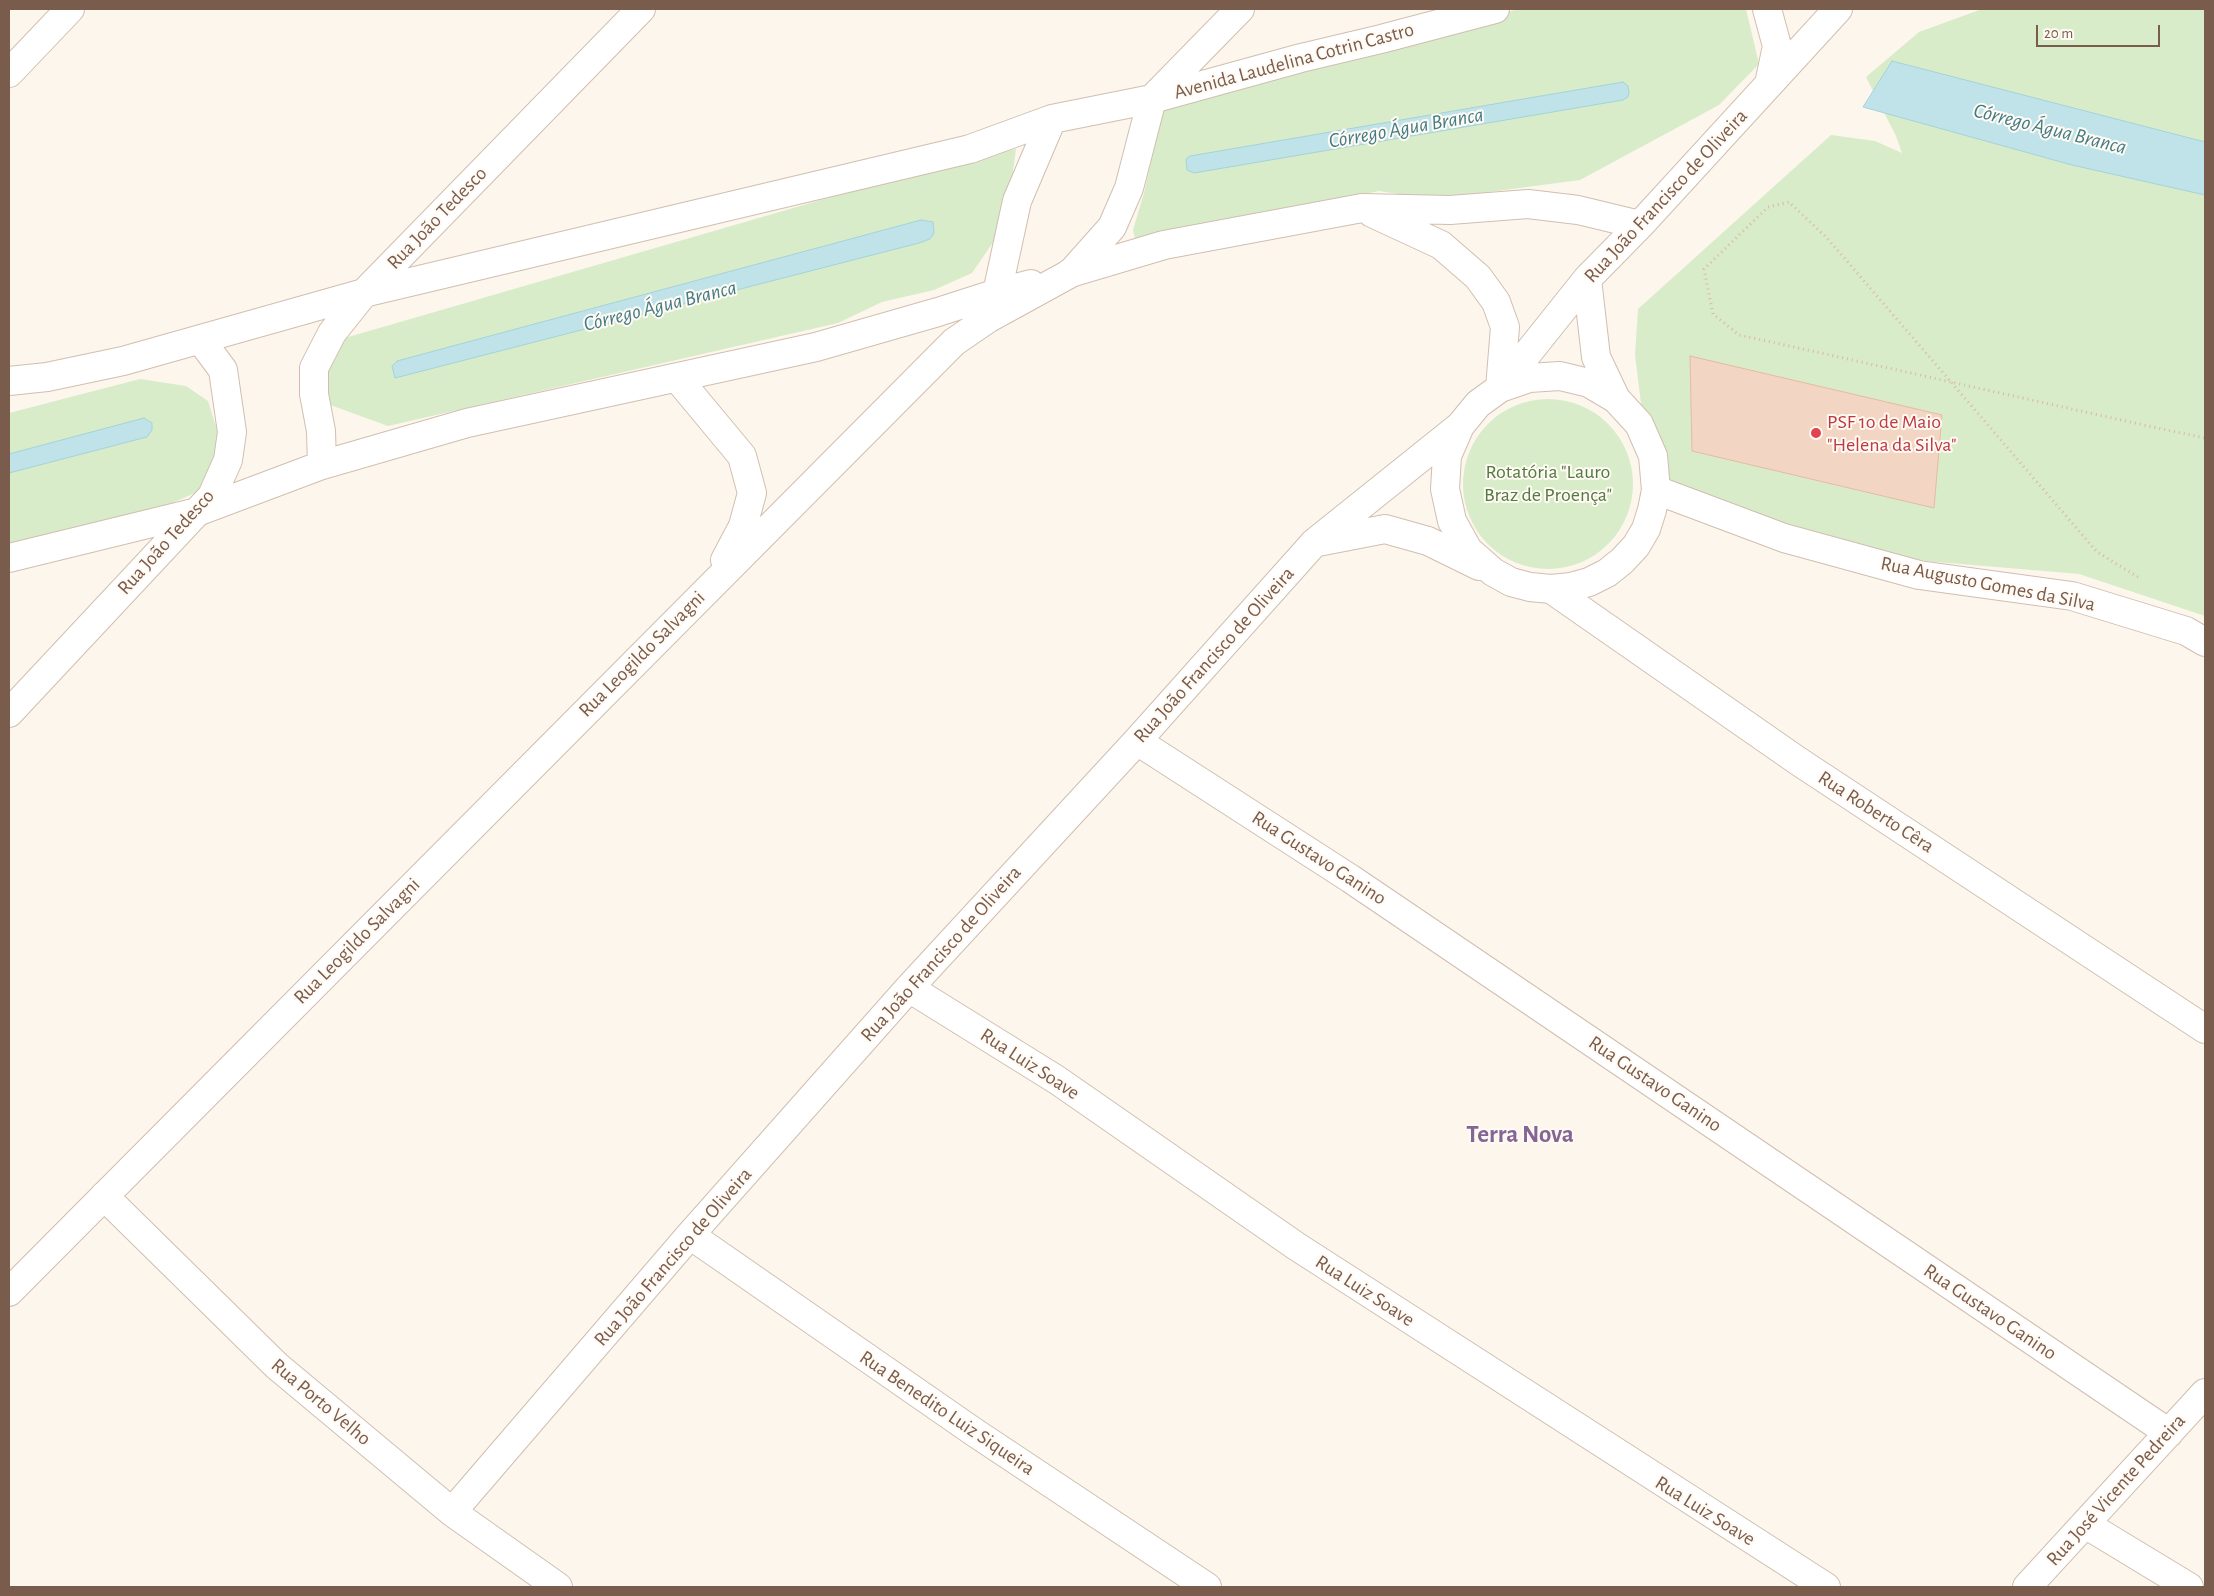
<!DOCTYPE html>
<meta charset="utf-8">
<style>
body{margin:0}
#map{position:relative;width:2214px;height:1596px;overflow:hidden;background:#fdf6ec;font-family:"Alegreya Sans",sans-serif}
canvas{display:block}
.frame{position:absolute;inset:0;border:10px solid #7a5c4d;pointer-events:none}
.scale{position:absolute;left:2036px;top:25px;width:124px;height:22px;box-sizing:border-box;border:2px solid #7a5c4d;border-top:0;padding-left:6px;font-size:15px;line-height:18px;white-space:nowrap;color:#7a5c4d;-webkit-text-stroke:4px #fffaf3;paint-order:stroke}
</style>
<div id="map">
<canvas width="2214" height="1596"></canvas>
<div class="frame"></div>
<div class="scale">20 m</div>
</div>
<script>
const c = document.querySelector('canvas').getContext('2d');
c.lineJoin = 'round';
function fillPath(path, color) { c.fillStyle = color; c.fill(path, 'evenodd'); }
const shape = rows => new Path2D(rows.map(r => 'M' + r).join(''));
function trace(path, color, width, dash) { c.strokeStyle = color; c.lineWidth = width; c.lineCap = dash ? 'butt' : 'round'; c.setLineDash(dash || []); c.stroke(path); }
function drawText(font, color, halo, rows, align = 'center') {
  c.font = font + ' "Alegreya Sans",sans-serif'; c.lineWidth = 4; c.setLineDash([]); c.textBaseline = 'middle'; c.strokeStyle = halo; c.fillStyle = color; for (const [text, x, y, turn = 0] of rows) {
    c.save(); c.translate(x, y); c.rotate((+turn || 0) * Math.PI / 180); c.textAlign = isNaN(turn) ? turn : align; if (halo) c.strokeText(text, 0, 0); c.fillText(text, 0, 0); c.restore();
  }
}
const green = shape([
 [1519,9,1746,9,1759,64,1719,105,1580,180,1481,193,1424,198,1379,191,1287,210,1139,257,1133,230,1144,193,1165,99],
 [1982,9,2205,9,2205,616,2079,574,1925,561,1781,533,1650,476,1635,355,1638,309,1831,135,1875,141,1902,153,1896,136,1866,77,1919,32],
 [1016,149,1008,208,994,241,972,273,934,290,882,302,838,323,388,426,322,402,331,342,976,155],
 [140,379,186,386,208,401,217,430,223,462,208,487,152,512,9,543,9,413],
 '1463 484a85 85 0 1 1 170 0a85 85 0 1 1-170 0Z'
]);
const water = shape([
 [1892,61,2205,142,2205,195,2072,165,1863,107,1892,61],
 [1623,82,1628,86,1629,92,1628,97,1623,100,1194,173,1187,170,1186,159,1190,156,1623,82],
 [921,220,933,222,934,233,930,239,919,243,395,378,392,366,397,361,921,220],
 [144,418,152,423,152,430,147,437,9,473,9,454,144,418]
]);
const building = shape([
 [1690,356,1942,415,1934,508,1692,451,1690,356]
]);
const path = shape([
 [2138,577,2097,552,1951,382,1827,238,1789,202,1768,207,1704,269,1713,314,1739,335,1821,353,1951,382,2148,426,2205,438]
]);
const minor = shape([
 [1767,9,1777,46,1769,84],
 [1372,213,1441,245,1478,277,1496,302,1505,327,1500,388],
 [1070,273,1164,245,1362,208,1450,210,1528,204,1578,210,1640,225],
 [1587,279,1596,357,1616,399],
 [997,293,1017,201,1052,119],
 [678,379,742,456,752,493,743,526,725,560],
 [9,381,47,377,123,361,364,293,970,149,1052,119,1152,99,1301,58,1381,39,1495,9],
 [1500,388,1529,378,1560,376,1589,383,1616,399,1639,424,1653,456,1656,490,1652,510,1646,529,1636,546,1622,561,1607,573,1589,582,1571,587,1551,589,1530,587,1511,582,1493,572,1468,550,1452,521,1445,489,1447,456,1460,426,1478,404,1500,388,1587,279,1640,225,1838,9],
 [322,465,321,431,314,394,314,368,332,333,364,293,641,9],
 [1656,490,1784,538,1919,575,2072,596,2186,631,2205,642],
 [1318,542,1385,529,1428,541,1479,566],
 [9,558,197,512,322,465,467,423,816,347,938,312,997,293,1031,284],
 [1551,589,1798,761,2205,1029],
 [9,713,212,496,228,460,232,432,223,370,200,339],
 [1137,741,1351,879,2169,1433],
 [909,988,1057,1080,1296,1246,1826,1587],
 [104,1196,277,1366,452,1512,558,1587],
 [690,1235,974,1432,1207,1587],
 [9,1292,954,342,989,318,1071,273,1112,227,1129,188,1152,99,1240,9],
 [452,1512,690,1235,909,988,1137,741,1314,543,1460,426],
 [2085,1524,2189,1587],
 [2027,1587,2205,1393]
]);
const tertiary = shape([
 [9,73,70,9]
]);
const markers = [
 [1816,433,6,"#e0444e"]
];
const streetNames = [
 ["Avenida Laudelina Cotrin Castro",1294,61,-15],
 ["Rua João Francisco de Oliveira",1666,196,-47],
 ["Rua João Tedesco",437,218,-46],
 ["Rua João Tedesco",166,542,-48],
 ["Rua Augusto Gomes da Silva",1988,584,11],
 ["Rua Leogildo Salvagni",642,654,-45],
 ["Rua João Francisco de Oliveira",1214,655,-48],
 ["Rua Roberto Cêra",1876,812,33],
 ["Rua Gustavo Ganino",1319,858,33],
 ["Rua Leogildo Salvagni",357,941,-45],
 ["Rua João Francisco de Oliveira",941,954,-48],
 ["Rua Luiz Soave",1030,1064,33],
 ["Rua Gustavo Ganino",1655,1084,34],
 ["Rua João Francisco de Oliveira",673,1257,-49],
 ["Rua Luiz Soave",1365,1291,33],
 ["Rua Gustavo Ganino",1990,1312,34],
 ["Rua Porto Velho",321,1402,40],
 ["Rua Benedito Luiz Siqueira",947,1413,34],
 ["Rua José Vicente Pedreira",2116,1490,-48],
 ["Rua Luiz Soave",1705,1511,32]
];
const healthNames = [
 ["PSF 1o de Maio",1827,422],
 ["\"Helena da Silva\"",1827,445]
];
const parkNames = [
 ["Rotatória \"Lauro",1548,472],
 ["Braz de Proença\"",1548,495]
];
const waterNames = [
 ["Córrego Água Branca",1406,128,-10],
 ["Córrego Água Branca",2050,129,14],
 ["Córrego Água Branca",660,306,-14]
];
const districtNames = [
 ["Terra Nova",1520,1134]
];
fillPath(green, '#d8ecc9');
fillPath(water, '#bfe3e8');
trace(water, '#a5d3da', 1);
fillPath(building, '#f3d5c3');
trace(building, '#e6bba3', 1);
trace(minor, '#d1beb0', 30);
trace(tertiary, '#d1beb0', 30);
trace(path, '#d9b8a5', 3, [1, 4]);
trace(minor, '#fff', 28);
trace(tertiary, '#fff', 28);
for (const [x, y, r, color] of markers) { const dot = new Path2D(); dot.arc(x, y, r, 0, 2 * Math.PI); c.fillStyle = color; c.fill(dot); trace(dot, '#fffaf3', 2); }
drawText('20px', '#7a5c4d', '#fffaf3', streetNames);
drawText('20px', '#be3a42', '#fffaf3', healthNames, 'left');
drawText('20px', '#537a41', '#fffaf3', parkNames);
drawText('italic 21px', '#437c86', '#fffaf3', waterNames);
drawText('bold 25px', '#846695', '#fffaf3', districtNames);
</script>
